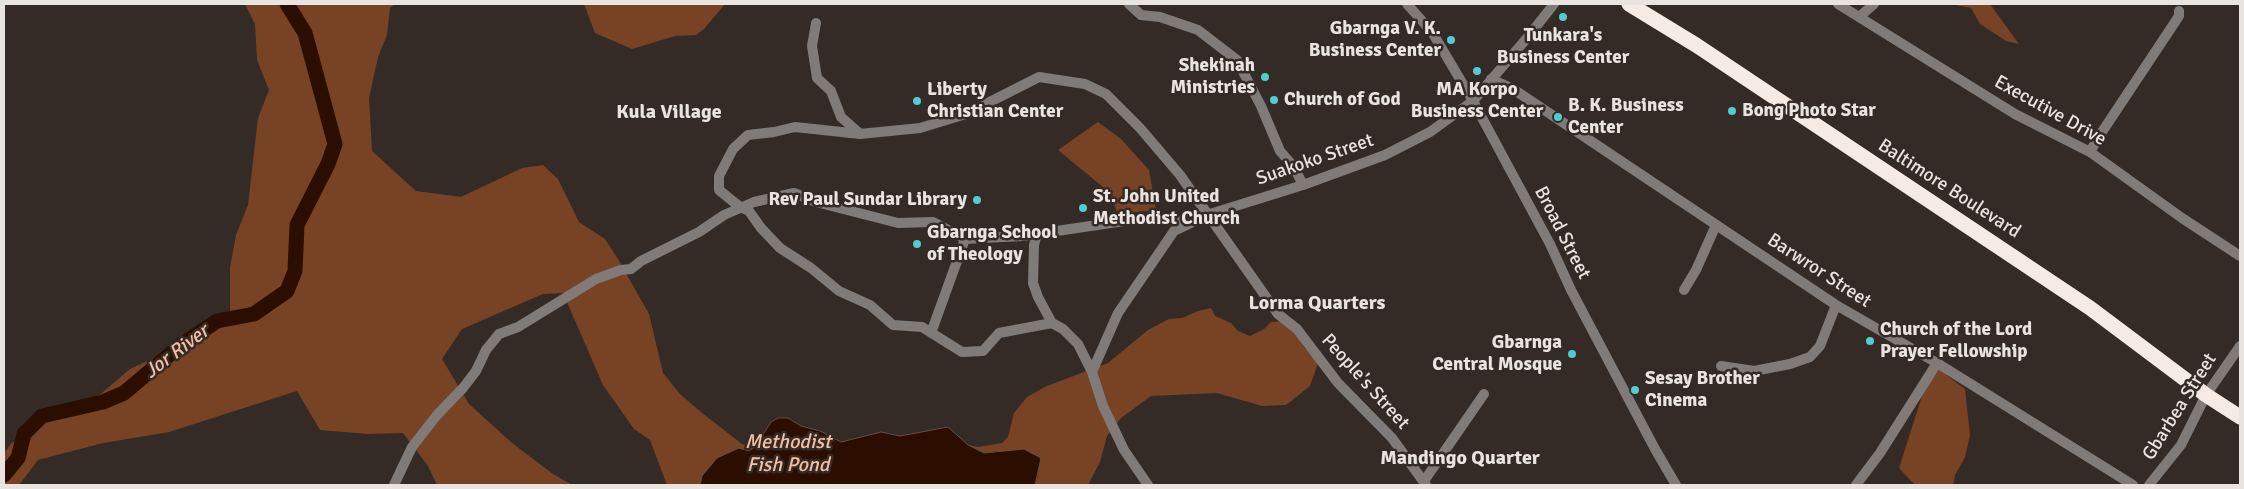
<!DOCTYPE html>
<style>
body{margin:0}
#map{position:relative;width:2244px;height:489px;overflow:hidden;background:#342b26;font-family:Signika,sans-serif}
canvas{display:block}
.frame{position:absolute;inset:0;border:5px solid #eae4e1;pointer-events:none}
</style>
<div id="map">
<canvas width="2244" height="489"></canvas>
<div class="frame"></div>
</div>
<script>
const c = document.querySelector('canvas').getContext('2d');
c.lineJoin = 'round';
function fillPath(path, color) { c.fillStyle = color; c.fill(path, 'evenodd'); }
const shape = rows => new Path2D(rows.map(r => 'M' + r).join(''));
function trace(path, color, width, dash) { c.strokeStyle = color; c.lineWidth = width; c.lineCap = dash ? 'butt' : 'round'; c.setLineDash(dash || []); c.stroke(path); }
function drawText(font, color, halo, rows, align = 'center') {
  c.font = font + ' Signika,sans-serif'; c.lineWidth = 5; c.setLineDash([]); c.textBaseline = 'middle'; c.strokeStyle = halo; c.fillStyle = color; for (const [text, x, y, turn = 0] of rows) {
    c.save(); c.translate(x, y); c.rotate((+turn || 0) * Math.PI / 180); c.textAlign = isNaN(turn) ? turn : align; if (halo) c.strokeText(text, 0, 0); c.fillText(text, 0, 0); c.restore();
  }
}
const green = shape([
 [245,4,395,4,390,8,387,35,378,57,369,98,372,151,416,191,461,197,522,168,543,165,558,179,579,222,605,239,618,259,649,314,663,373,680,394,702,413,742,444,755,447,702,476,700,485,667,485,650,440,634,429,603,385,563,293,543,294,462,329,442,359,469,404,512,443,553,474,572,485,437,485,428,466,403,433,368,434,320,430,297,391,169,432,103,443,38,460,19,485,4,485,4,453,12,443,50,418,96,398,130,369,167,352,230,313,230,268,236,235,248,205,258,118,269,90,257,60,255,24],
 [584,4,725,4,704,29,696,35,675,36,632,49,595,33],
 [1951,4,1990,4,2019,44,2006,41,1980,24,1971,8],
 [1098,122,1121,139,1149,170,1156,210,1118,214,1109,192,1058,150],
 [1211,308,1215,316,1231,323,1238,331,1250,336,1264,329,1271,322,1282,321,1297,330,1303,346,1318,363,1310,386,1286,405,1262,406,1217,393,1151,396,1121,418,1107,436,1100,462,1088,485,1035,485,1038,476,999,451,984,453,968,445,978,447,1002,443,1008,437,1014,413,1027,397,1047,386,1108,363,1148,330,1169,319,1182,318,1198,311],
 [1937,368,1965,389,1970,435,1965,457,1955,475,1953,485,1915,485,1899,468,1922,396]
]);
const water = shape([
 [778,418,788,418,801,426,820,431,841,442,881,432,900,436,948,427,968,445,984,453,1024,449,1041,458,1035,485,700,485,702,476,717,458,739,448,749,451,755,447,771,422,778,418]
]);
const river = shape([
 [4,475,18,458,24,434,42,416,103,402,124,393,181,345,217,321,254,314,287,291,295,271,297,225,328,164,335,144,305,33,287,4]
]);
const minor = shape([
 [1129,4,1141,15,1160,17,1198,30,1237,60,1261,106,1280,151,1294,167,1303,185],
 [1407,4,1432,32,1473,101,1550,244,1571,290,1655,449,1676,485],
 [1838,4,2015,114,2090,152,2182,218,2240,256],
 [1859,17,1874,4],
 [816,23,812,46,817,78,831,91,841,117,860,134,920,128,966,114,1039,77,1085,84,1106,94,1140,128,1180,175,1278,314,1297,329,1338,383,1392,438,1426,485],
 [1491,79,1513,89,1836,305,1937,363,2133,485],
 [860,134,795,127,774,132,748,135,733,149,719,176,719,190,740,207,749,211,761,228,780,248,811,268,839,291,870,305,893,325,922,327,962,352,983,351,999,333,1052,323,1063,329,1078,344,1092,372],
 [2090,152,2098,138,2179,16,2179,11],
 [1037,234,1034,245,1033,283,1038,297,1052,323],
 [1684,290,1696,270,1716,225],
 [931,333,965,239],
 [1721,366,1754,371,1790,364,1810,357,1820,346,1836,305],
 [1424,481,1484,394],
 [394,485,412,447,437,415,463,388,476,371,486,350,499,334,518,327,596,279,621,270,631,269,641,261,699,232,724,215,754,202,794,193,816,202,898,223,933,222,965,239,1023,236,1138,219,1192,221],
 [1148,485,1124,450,1103,406,1092,372,1118,313,1174,231,1210,214,1303,185,1385,155,1430,132,1473,101,1527,38,1554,4],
 [1856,485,1880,453,1937,363],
 [2149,485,2181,445,2206,395,2240,346]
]);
const highway = shape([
 [1629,4,1696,45,2090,308,2206,395,2240,417]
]);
const markers = [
 [1563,17,5,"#51ccd1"],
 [1451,40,5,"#51ccd1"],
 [1477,71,5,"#51ccd1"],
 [1265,77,5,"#51ccd1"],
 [1274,100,5,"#51ccd1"],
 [917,101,5,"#51ccd1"],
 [1732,111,5,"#51ccd1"],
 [1558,117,5,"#51ccd1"],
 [977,200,5,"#51ccd1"],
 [1083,208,5,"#51ccd1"],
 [917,244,5,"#51ccd1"],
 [1870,341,5,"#51ccd1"],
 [1572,354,5,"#51ccd1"],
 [1635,390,5,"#51ccd1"]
];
const poiNames = [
 ["Gbarnga V. K.",1441,29,"right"],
 ["Business Center",1441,51,"right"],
 ["Tunkara's",1563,36,"center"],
 ["Business Center",1563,58,"center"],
 ["Shekinah",1255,66,"right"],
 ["Ministries",1255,88,"right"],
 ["Liberty",927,90],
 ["Christian Center",927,112],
 ["MA Korpo",1477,90,"center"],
 ["Business Center",1477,112,"center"],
 ["Church of God",1284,100],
 ["B. K. Business",1568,106],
 ["Center",1568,128],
 ["Bong Photo Star",1742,111],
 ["St. John United",1093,197],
 ["Methodist Church",1093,219],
 ["Rev Paul Sundar Library",967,200,"right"],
 ["Gbarnga School",927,233],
 ["of Theology",927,255],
 ["Church of the Lord",1880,330],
 ["Prayer Fellowship",1880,352],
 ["Gbarnga",1562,343,"right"],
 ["Central Mosque",1562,365,"right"],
 ["Sesay Brother",1645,379],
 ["Cinema",1645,401]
];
const streetNames = [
 ["Executive Drive",2050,111,29],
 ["Suakoko Street",1315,160,-19],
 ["Baltimore Boulevard",1949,189,33],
 ["Broad Street",1562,233,63],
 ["Barwror Street",1819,271,33],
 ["People's Street",1365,382,48],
 ["Gbarbea Street",2180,407,-58]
];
const neighbourhoodNames = [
 ["Kula Village",669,113],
 ["Lorma Quarters",1317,304],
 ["Mandingo Quarter",1460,459]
];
const waterNames = [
 ["Jor River",177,352,-37],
 ["Methodist",788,443],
 ["Fish Pond",788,466]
];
fillPath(green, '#784325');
fillPath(water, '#2c0e00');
trace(water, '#654e44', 1);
trace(river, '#2c0e00', 15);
trace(minor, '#807b79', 10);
trace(highway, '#f6eae4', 15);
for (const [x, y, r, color] of markers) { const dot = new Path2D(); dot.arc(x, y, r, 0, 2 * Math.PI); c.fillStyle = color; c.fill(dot); trace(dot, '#342b26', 2); }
drawText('bold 19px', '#eae4e1', '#342b26', poiNames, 'left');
drawText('19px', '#eae4e1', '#342b26', streetNames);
drawText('bold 20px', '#eae4e1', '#342b26', neighbourhoodNames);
drawText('italic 20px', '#f7bfa2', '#342b26', waterNames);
</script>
